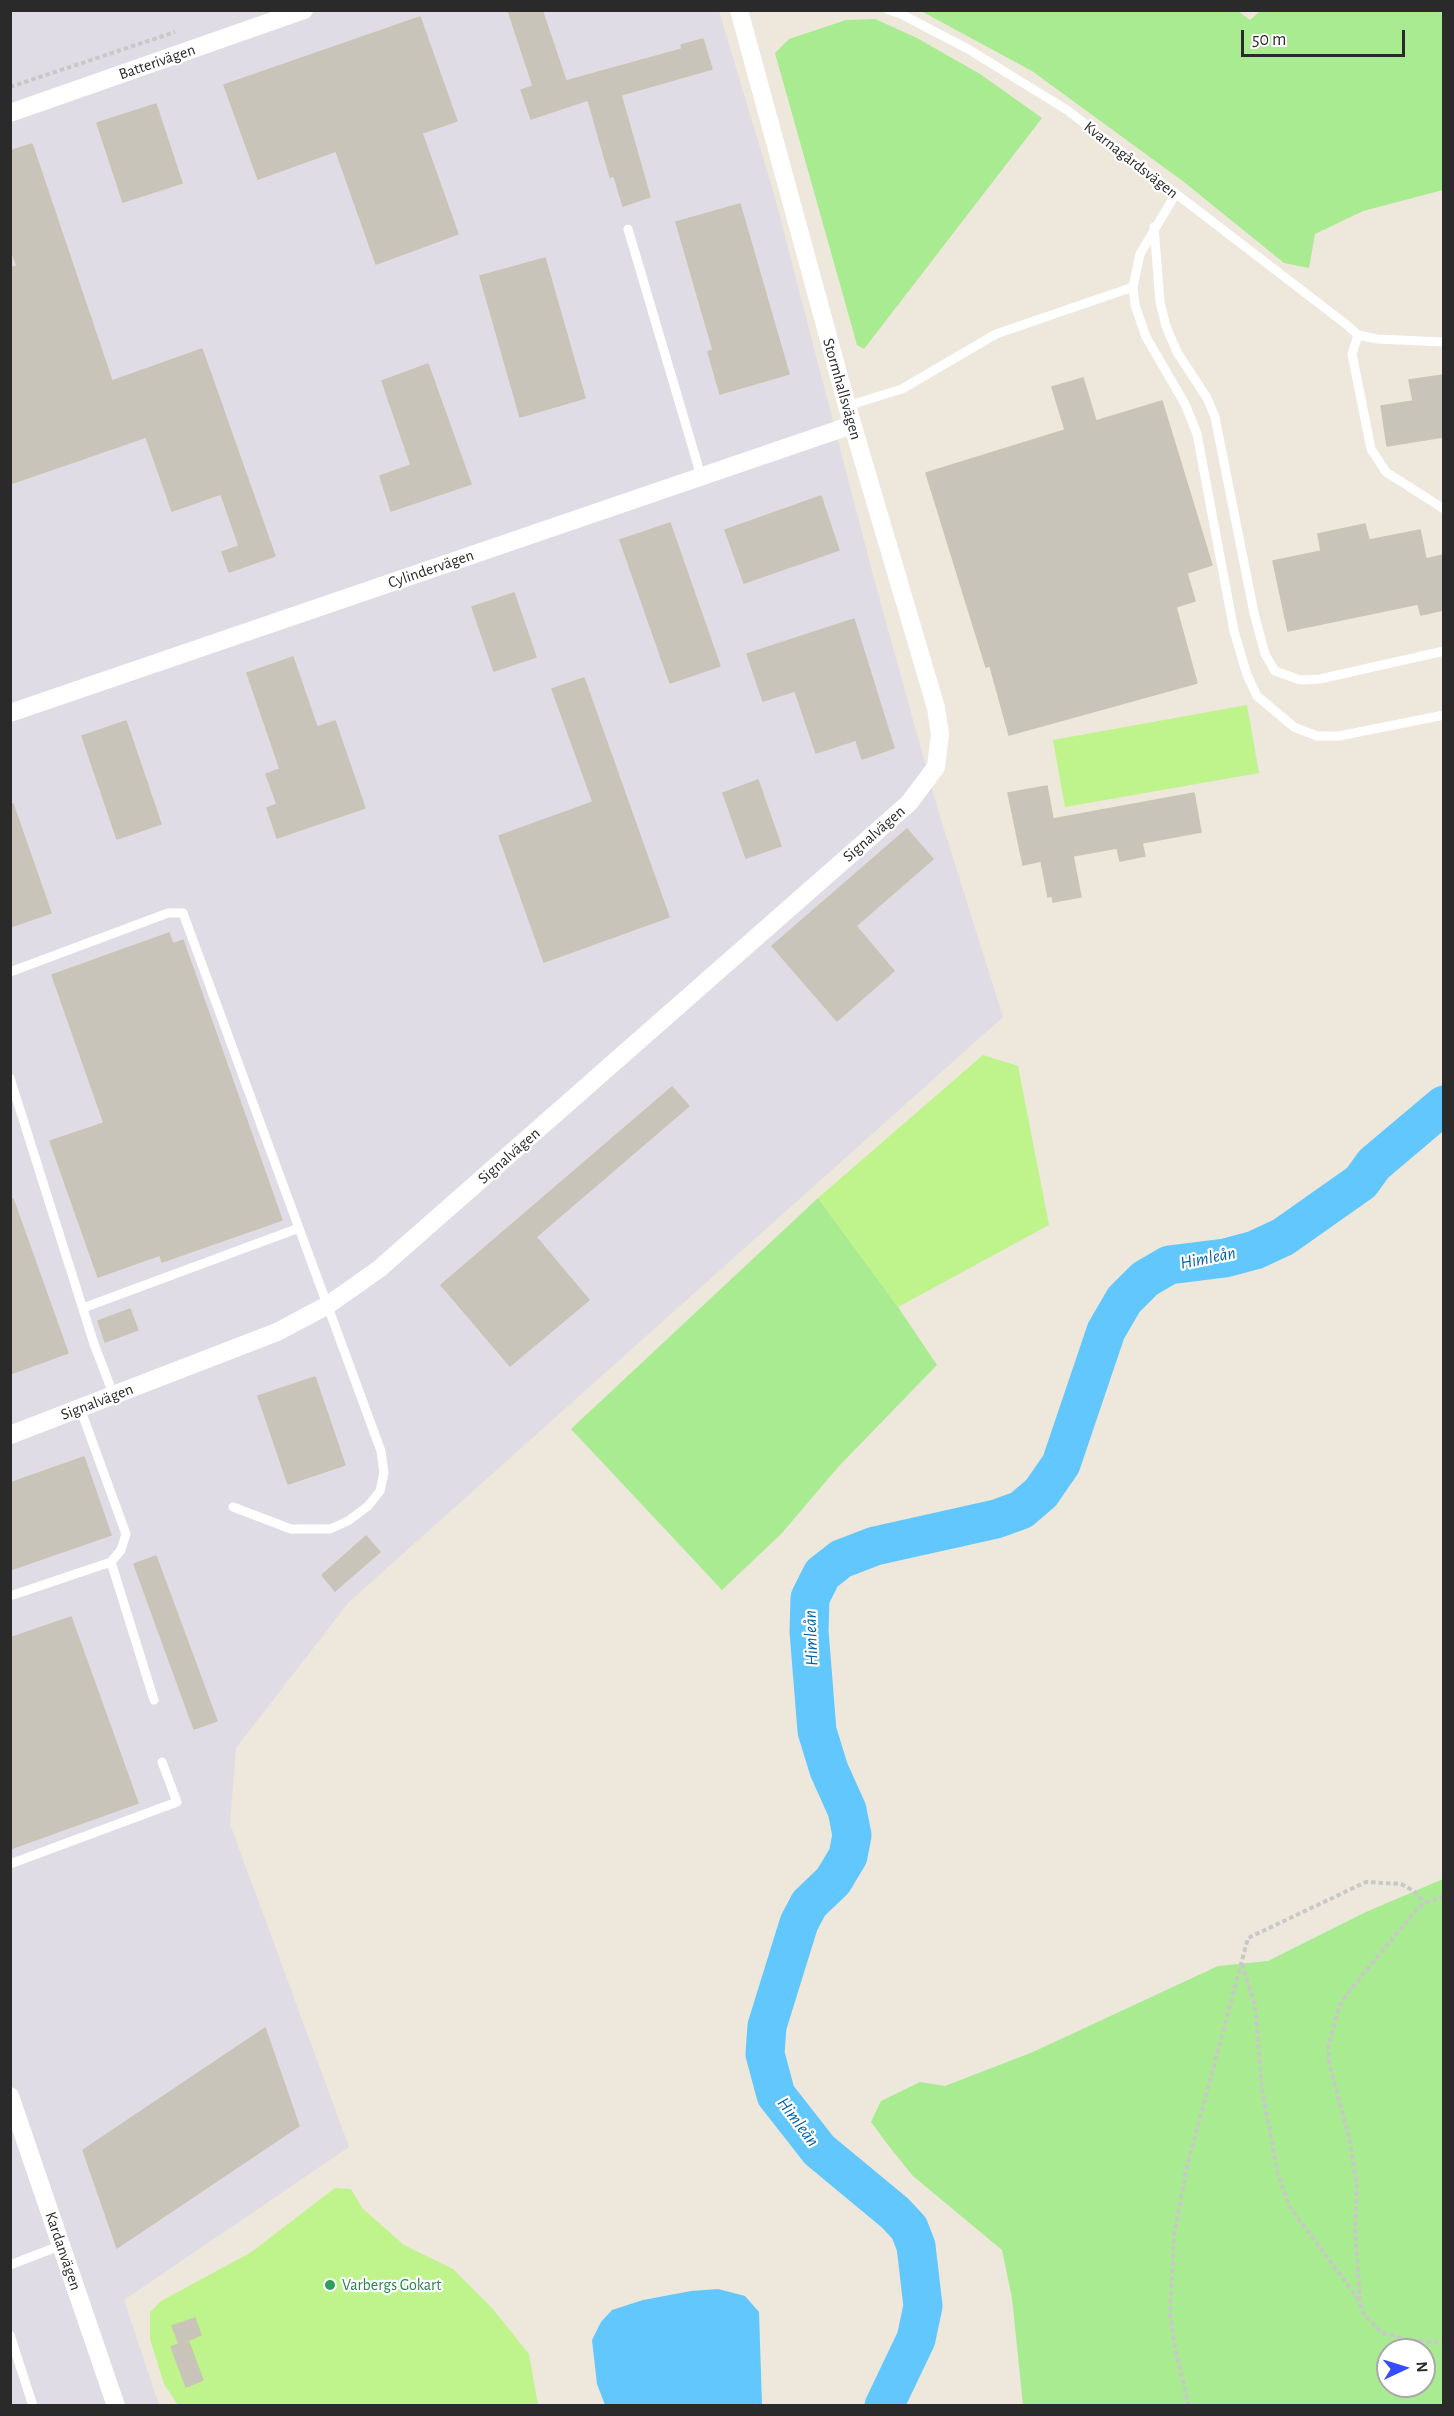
<!DOCTYPE html>
<meta charset="utf-8">
<style>
body{margin:0}
#map{position:relative;width:1454px;height:2416px;overflow:hidden;background:#eee7db;font-family:"Alegreya Sans",sans-serif}
canvas{display:block}
.frame{position:absolute;inset:0;border:12px solid #2a2a2a;pointer-events:none}
.north{position:absolute;left:1376px;top:2338px;width:60px;height:60px;box-sizing:border-box;background:#fff;border:2px solid #aaa;border-radius:50%;rotate:86deg;font-size:16px;font-weight:700;line-height:24px;text-align:center;color:#2a2a2a}
.north::after{content:'';display:block;margin:auto;width:21px;height:27px;background:#374cff;clip-path:polygon(50% 0,100% 100%,50% 72%,0 100%)}
.scale{position:absolute;left:1241px;top:30px;width:164px;height:27px;box-sizing:border-box;border:3px solid #2a2a2a;border-top:0;padding-left:8px;font-size:18px;line-height:21px;white-space:nowrap;color:#2a2a2a;-webkit-text-stroke:4px #fff;paint-order:stroke}
</style>
<div id="map">
<canvas width="1454" height="2416"></canvas>
<div class="frame"></div>
<div class="north">N</div>
<div class="scale">50 m</div>
</div>
<script>
const c = document.querySelector('canvas').getContext('2d');
c.lineJoin = 'round';
function fillPath(path, color) { c.fillStyle = color; c.fill(path, 'evenodd'); }
const shape = rows => new Path2D(rows.map(r => 'M' + r).join(''));
function trace(path, color, width, dash) { c.strokeStyle = color; c.lineWidth = width; c.lineCap = dash ? 'butt' : 'round'; c.setLineDash(dash || []); c.stroke(path); }
function drawText(font, color, halo, rows, align = 'center') {
  c.font = font + ' "Alegreya Sans",sans-serif'; c.lineWidth = 4.5; c.setLineDash([]); c.textBaseline = 'middle'; c.strokeStyle = halo; c.fillStyle = color; for (const [text, x, y, turn = 0] of rows) {
    c.save(); c.translate(x, y); c.rotate((+turn || 0) * Math.PI / 180); c.textAlign = isNaN(turn) ? turn : align; if (halo) c.strokeText(text, 0, 0); c.fillText(text, 0, 0); c.restore();
  }
}
const industrial = shape([
 [11,11,719,11,774,194,873,575,938,810,1003,1017,349,1602,236,1748,230,1824,349,2147,124,2300,159,2405,11,2406]
]);
const green = shape([
 [1238,11,1250,20,1260,11,1443,11,1443,190,1363,211,1315,234,1309,268,1284,263,1184,182,1032,71,921,11],
 [875,19,917,38,980,74,1042,118,864,349,857,345,775,53,789,39,846,20],
 [818,1198,898,1307,937,1365,839,1466,782,1533,722,1590,571,1429],
 [1443,1879,1443,2405,1023,2405,1012,2298,1002,2250,913,2176,888,2145,871,2122,881,2101,920,2082,945,2086,1033,2052,1218,1966,1268,1961,1366,1912],
 [1388,2350,1424,2350,1424,2386,1388,2386]
]);
const pitch = shape([
 [1247,705,1259,773,1065,807,1053,740],
 [983,1055,1018,1066,1049,1225,898,1307,818,1198],
 [335,2188,351,2189,362,2208,404,2245,453,2269,492,2308,529,2354,538,2405,178,2405,164,2384,150,2339,150,2312,161,2301,250,2253]
]);
const water = shape([
 [718,2289,745,2296,759,2312,762,2405,605,2405,597,2384,592,2340,601,2322,612,2310,643,2300,691,2291]
]);
const river = shape([
 [884,2406,916,2339,923,2306,916,2246,909,2228,895,2213,819,2150,794,2118,776,2095,765,2054,767,2026,799,1923,809,1904,833,1881,848,1856,852,1835,847,1810,829,1770,817,1731,809,1631,810,1598,822,1574,841,1559,875,1546,996,1519,1021,1510,1041,1493,1061,1464,1106,1331,1124,1300,1145,1279,1169,1265,1225,1258,1255,1250,1283,1237,1361,1182,1374,1164,1444,1105]
]);
const building = shape([
 [508,10,542,10,566,81,682,49,681,45,703,39,712,69,621,95,650,197,623,206,614,176,610,177,588,100,531,119,521,90,533,86,508,10],
 [420,17,457,121,422,133,458,234,376,264,336,151,258,179,224,85,420,17],
 [156,104,182,183,123,202,97,123,156,104],
 [32,144,112,381,202,349,275,556,229,572,222,552,239,546,221,494,172,511,146,437,10,484,10,268,17,266,10,248,10,151,32,144],
 [740,204,789,374,720,394,708,352,713,350,676,222,740,204],
 [545,258,585,398,520,417,480,276,545,258],
 [428,364,471,484,391,511,380,476,411,465,382,381,428,364],
 [1443,375,1443,437,1387,446,1381,406,1413,401,1409,380,1443,375],
 [1083,378,1096,421,1162,401,1212,565,1187,573,1195,601,1176,607,1197,683,1009,735,990,666,986,667,926,473,1065,430,1052,387,1083,378],
 [821,496,839,550,744,583,725,530,821,496],
 [670,523,720,666,670,683,620,540,670,523],
 [1365,524,1369,540,1420,530,1426,559,1443,555,1443,610,1421,615,1418,604,1288,631,1273,561,1321,551,1318,534,1365,524],
 [514,593,536,657,494,671,472,607,514,593],
 [854,619,894,748,862,759,856,740,816,753,795,691,763,701,747,654,854,619],
 [293,657,317,727,335,721,365,808,277,838,267,808,277,804,266,774,280,769,247,673,293,657],
 [584,678,669,917,544,962,499,836,593,802,552,689,584,678],
 [126,721,161,824,117,839,82,736,126,721],
 [758,780,781,846,746,858,723,793,758,780],
 [1047,786,1053,819,1194,793,1201,832,1142,843,1145,856,1120,861,1117,848,1073,856,1081,897,1053,902,1052,896,1048,897,1041,861,1023,865,1008,793,1047,786],
 [10,804,13,804,51,913,10,927,10,804],
 [907,829,933,859,856,926,894,971,837,1021,772,946,907,829],
 [169,933,173,944,183,940,282,1220,162,1262,160,1255,98,1277,50,1141,104,1123,52,975,169,933],
 [672,1087,689,1106,536,1237,589,1300,510,1366,441,1285,672,1087],
 [13,1199,68,1353,10,1374,10,1200,13,1199],
 [130,1309,138,1330,105,1342,98,1321,130,1309],
 [315,1377,345,1465,288,1484,258,1396,315,1377],
 [84,1457,111,1535,10,1570,10,1483,84,1457],
 [366,1536,380,1552,335,1591,322,1575,366,1536],
 [156,1556,217,1721,194,1729,134,1564,156,1556],
 [71,1617,138,1803,10,1849,10,1638,71,1617],
 [265,2028,299,2126,117,2248,83,2150,265,2028],
 [195,2318,201,2335,179,2344,172,2326,195,2318],
 [188,2340,203,2380,186,2387,171,2347,188,2340]
]);
const path = shape([
 [10,87,175,32],
 [1444,1896,1425,1903,1417,1909,1351,1989,1339,2006,1328,2048,1330,2067,1349,2137,1357,2185,1355,2227,1360,2302,1364,2315,1383,2333,1409,2340,1444,2343],
 [1242,1964,1255,2005,1262,2089,1277,2170,1289,2206,1359,2300],
 [1189,2406,1175,2348,1170,2314,1174,2236,1186,2170,1248,1938,1366,1882,1401,1884,1414,1891,1425,1903]
]);
const service = shape([
 [888,10,901,14,968,49,1067,110,1347,325,1358,335,1352,354,1371,449,1386,472,1444,509],
 [1175,195,1140,254,1133,287,1135,305,1146,337,1185,404,1197,434,1234,631,1247,675,1257,696,1294,727,1317,736,1339,736,1444,715],
 [1154,227,1160,302,1166,326,1177,352,1207,398,1215,417,1254,613,1265,654,1275,671,1300,680,1320,679,1444,651],
 [628,229,701,476],
 [1358,335,1377,339,1444,342],
 [847,406,902,389,996,334,1133,287],
 [10,972,168,913,183,913,381,1451,384,1473,380,1491,368,1506,348,1521,330,1529,291,1529,233,1507],
 [10,1078,94,1344,114,1396],
 [83,1308,299,1228],
 [111,1562,154,1700],
 [10,1596,111,1562,121,1550,126,1534,80,1408],
 [10,1864,177,1802,162,1762],
 [10,2265,62,2245],
 [10,2335,33,2406]
]);
const minor = shape([
 [10,113,304,10],
 [10,713,852,425],
 [10,1435,277,1332,328,1305,379,1269,909,803,936,767,940,734,936,708,847,406,739,10],
 [10,2096,116,2406]
]);
const markers = [
 [330,2285,6,"#2e9e5b"]
];
const streetNames = [
 ["Batterivägen",157,62,-19],
 ["Kvarnagårdsvägen",1131,160,38],
 ["Stormhallsvägen",842,389,74],
 ["Cylindervägen",431,569,-19],
 ["Signalvägen",874,834,-41],
 ["Signalvägen",509,1156,-41],
 ["Signalvägen",97,1402,-21],
 ["Kardanvägen",63,2251,71]
];
const leisureNames = [
 ["Varbergs Gokart",342,2285]
];
const waterNames = [
 ["Himleån",1208,1258,-11],
 ["Himleån",811,1638,-92],
 ["Himleån",798,2122,53]
];
fillPath(industrial, '#e0dce6');
fillPath(green, '#a8eb91');
fillPath(pitch, '#bff38b');
fillPath(water, '#62c7fc');
trace(river, '#62c7fc', 39);
fillPath(building, '#c9c4ba');
trace(building, '#cac4b4', 1.5);
trace(path, '#c8c8c8', 4, [4.5, 3]);
trace(service, '#fff', 9);
trace(minor, '#fff', 18);
for (const [x, y, r, color] of markers) { const dot = new Path2D(); dot.arc(x, y, r, 0, 2 * Math.PI); c.fillStyle = color; c.fill(dot); trace(dot, '#fff', 2); }
drawText('16px', '#2a2a2a', '#fff', streetNames);
drawText('16px', '#27864d', '#fff', leisureNames, 'left');
drawText('italic 18px', '#0061a9', '#fff', waterNames);
</script>
